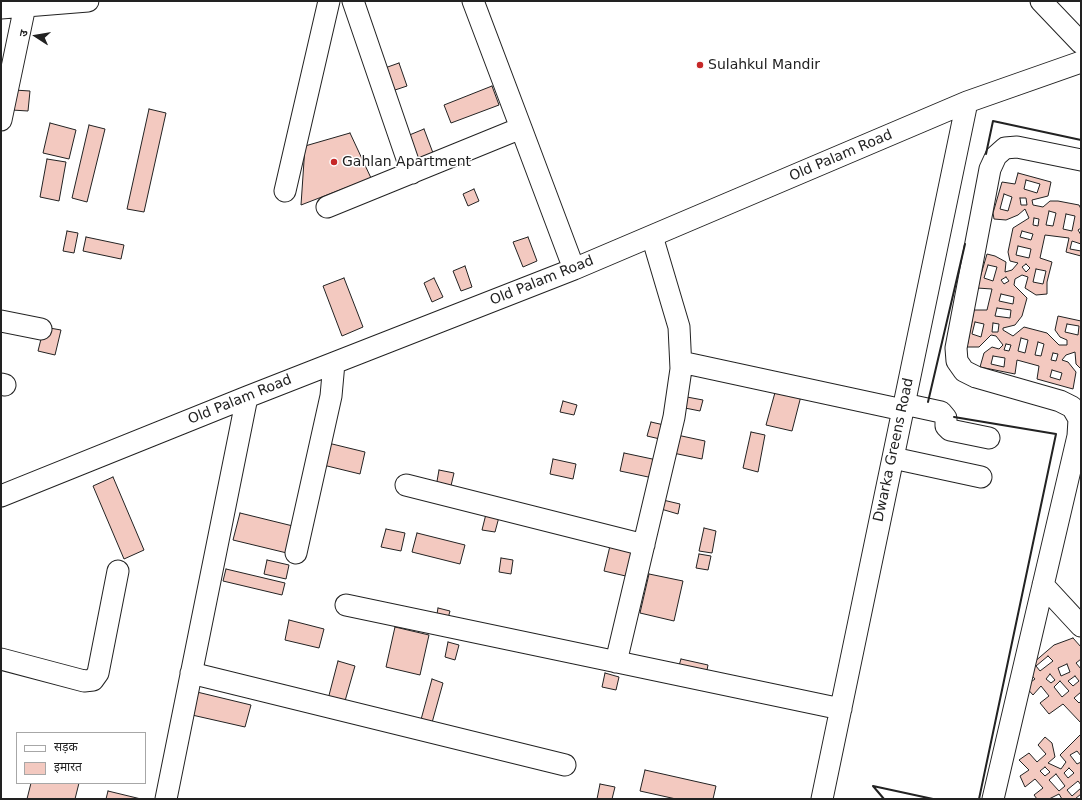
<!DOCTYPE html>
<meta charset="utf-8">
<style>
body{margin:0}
#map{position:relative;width:1082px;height:800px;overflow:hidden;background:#fff;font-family:"DejaVu Sans","Noto Sans Devanagari",sans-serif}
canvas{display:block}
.frame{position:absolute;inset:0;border:2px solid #222;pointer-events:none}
.legend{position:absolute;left:16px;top:732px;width:130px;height:52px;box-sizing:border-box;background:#fff;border:1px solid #a7a7a7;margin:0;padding:5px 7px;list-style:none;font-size:12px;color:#222}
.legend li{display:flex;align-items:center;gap:8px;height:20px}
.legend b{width:20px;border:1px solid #a7a7a7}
.north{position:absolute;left:16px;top:16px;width:40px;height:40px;-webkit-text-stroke:3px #fff;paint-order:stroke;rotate:282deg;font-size:11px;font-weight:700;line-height:16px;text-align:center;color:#222}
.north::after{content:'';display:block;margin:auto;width:14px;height:18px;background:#222;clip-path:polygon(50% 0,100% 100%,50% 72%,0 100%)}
</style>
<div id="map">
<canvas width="1082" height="800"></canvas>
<div class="frame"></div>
<ul class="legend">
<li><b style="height:5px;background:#fff"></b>सड़क</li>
<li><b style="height:11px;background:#f3c9c0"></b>इमारत</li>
</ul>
<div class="north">उ</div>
</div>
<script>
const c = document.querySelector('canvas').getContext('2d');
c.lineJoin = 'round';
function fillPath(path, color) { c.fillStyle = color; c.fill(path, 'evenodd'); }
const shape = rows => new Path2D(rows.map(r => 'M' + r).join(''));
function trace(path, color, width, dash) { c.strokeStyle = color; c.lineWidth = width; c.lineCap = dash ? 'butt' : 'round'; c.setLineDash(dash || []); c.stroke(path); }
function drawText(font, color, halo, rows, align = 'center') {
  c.font = font + ' "DejaVu Sans",sans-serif'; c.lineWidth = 3; c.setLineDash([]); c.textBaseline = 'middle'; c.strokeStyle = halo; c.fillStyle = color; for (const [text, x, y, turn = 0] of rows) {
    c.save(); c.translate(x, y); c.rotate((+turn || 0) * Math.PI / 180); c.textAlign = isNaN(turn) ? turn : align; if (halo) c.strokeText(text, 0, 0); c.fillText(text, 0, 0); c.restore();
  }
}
const building = shape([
 [399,63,407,86,389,92,382,69,399,63],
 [492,86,499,105,451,123,444,105,492,86],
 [14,90,30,91,28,111,12,110,14,90],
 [149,109,166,113,144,212,127,209,149,109],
 [50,123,76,130,69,159,43,153,50,123],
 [89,125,105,129,87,202,72,198,89,125],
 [424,129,433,153,416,159,407,136,424,129],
 [350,133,371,178,301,205,305,146,350,133],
 [47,159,66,162,59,201,40,197,47,159],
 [1018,173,1051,182,1048,196,1032,200,1033,205,1043,207,1050,201,1058,201,1079,205,1081,209,1081,228,1078,230,1081,235,1081,244,1072,241,1070,249,1081,251,1081,256,1066,252,1069,238,1045,235,1040,258,1052,262,1047,282,1047,294,1036,295,1025,288,1028,277,1022,275,1015,279,1014,285,1027,298,1022,316,1015,325,1003,328,1003,330,1013,336,1024,327,1047,333,1059,345,1067,345,1067,340,1060,337,1055,330,1058,316,1081,321,1081,369,1076,364,1075,352,1066,355,1062,360,1068,362,1076,372,1073,389,1037,379,1039,366,1017,360,1015,374,980,367,984,353,992,347,999,349,1003,345,996,336,991,335,979,347,967,347,974,310,987,310,992,289,977,288,987,254,995,256,1006,262,1005,272,1012,270,1018,263,1010,261,1008,252,1013,228,1029,218,1025,209,1018,215,1006,220,994,219,993,213,1002,182,1015,184,1018,173],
 [1026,180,1040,184,1037,193,1024,189,1026,180],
 [1004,194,1012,197,1008,211,1000,209,1004,194],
 [1020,198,1026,198,1027,205,1021,205,1020,198],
 [1049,211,1056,213,1053,226,1046,225,1049,211],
 [1066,214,1075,216,1072,231,1063,229,1066,214],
 [1034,218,1039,219,1038,226,1033,225,1034,218],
 [1022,231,1033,234,1031,240,1020,237,1022,231],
 [1018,246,1031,249,1029,258,1016,255,1018,246],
 [1026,264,1030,268,1026,272,1022,267,1026,264],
 [988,265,997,267,993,281,984,278,988,265],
 [1036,269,1046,271,1043,284,1033,282,1036,269],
 [1006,277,1009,281,1004,284,1001,280,1006,277],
 [1001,294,1014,297,1013,304,999,301,1001,294],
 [997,308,1011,310,1010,318,995,316,997,308],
 [975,322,984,324,981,337,972,334,975,322],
 [993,323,999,324,998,332,992,332,993,323],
 [1067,324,1079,326,1078,335,1065,332,1067,324],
 [1021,338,1028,340,1025,353,1018,351,1021,338],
 [1038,342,1044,344,1041,356,1035,355,1038,342],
 [1006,344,1011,345,1009,351,1004,350,1006,344],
 [1053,353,1058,354,1056,361,1051,360,1053,353],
 [993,356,1005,358,1004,367,991,364,993,356],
 [1052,370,1062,373,1060,380,1050,377,1052,370],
 [474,189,479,201,468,206,463,194,474,189],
 [67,231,78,233,74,253,63,251,67,231],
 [86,237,124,245,121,259,83,251,86,237],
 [528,237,537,261,523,267,513,242,528,237],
 [465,266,472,287,461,291,453,271,465,266],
 [344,278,363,327,342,336,323,286,344,278],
 [434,278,443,297,432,302,424,283,434,278],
 [44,327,61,330,55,355,38,351,44,327],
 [776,389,801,396,792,431,766,425,776,389],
 [687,397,703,400,700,411,685,408,687,397],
 [563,401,577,405,574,415,560,412,563,401],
 [651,422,664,425,660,439,647,436,651,422],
 [751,432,765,435,758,472,743,468,751,432],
 [677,435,705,441,702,459,673,453,677,435],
 [324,442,365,452,360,474,319,464,324,442],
 [624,453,657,460,653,478,620,471,624,453],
 [553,459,576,464,573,479,550,474,553,459],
 [439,470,454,473,450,490,436,487,439,470],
 [113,477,144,550,124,559,93,486,113,477],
 [663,500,680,504,678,514,661,509,663,500],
 [240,513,297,527,291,554,233,540,240,513],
 [486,514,499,517,495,532,482,530,486,514],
 [704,528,716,531,712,553,699,551,704,528],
 [386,529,405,533,401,551,381,547,386,529],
 [417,533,465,545,460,564,412,552,417,533],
 [610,546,636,553,630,577,604,571,610,546],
 [699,554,711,556,708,570,696,568,699,554],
 [501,558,513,560,511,574,499,572,501,558],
 [267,560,289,565,286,579,264,574,267,560],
 [226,569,285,583,282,595,223,581,226,569],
 [649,574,683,581,674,621,640,613,649,574],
 [438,608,450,611,447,622,436,620,438,608],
 [289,620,324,629,319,648,285,640,289,620],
 [395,627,429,635,420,675,386,667,395,627],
 [1073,638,1081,647,1081,659,1076,663,1081,669,1081,692,1074,698,1079,703,1081,701,1081,723,1063,704,1049,714,1040,703,1049,696,1041,686,1033,695,1025,686,1035,679,1026,669,1054,645,1073,638],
 [1048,656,1053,661,1040,671,1036,666,1048,656],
 [1067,664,1070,672,1061,676,1058,668,1067,664],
 [1050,674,1055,680,1051,683,1046,679,1050,674],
 [1075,676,1079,681,1073,686,1068,681,1075,676],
 [1060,681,1069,691,1062,697,1054,687,1060,681],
 [448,642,459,645,455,660,445,657,448,642],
 [681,659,708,665,706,675,678,669,681,659],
 [338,661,355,666,343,708,327,703,338,661],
 [605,673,619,677,616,690,602,687,605,673],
 [432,679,443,683,430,730,419,727,432,679],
 [197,692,251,705,245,727,192,715,197,692],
 [1081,734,1081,756,1077,751,1070,755,1077,764,1081,762,1081,785,1078,781,1067,790,1072,796,1081,788,1081,794,1075,799,1062,799,1059,794,1049,799,1037,799,1034,795,1043,788,1035,779,1025,787,1020,776,1029,770,1019,760,1029,753,1037,762,1046,754,1038,745,1045,737,1052,743,1055,757,1048,763,1061,769,1066,762,1060,755,1081,734],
 [1045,767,1050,772,1045,776,1040,771,1045,767],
 [1069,768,1074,773,1068,778,1064,773,1069,768],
 [1056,774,1065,786,1059,791,1049,780,1056,774],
 [645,770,716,786,713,799,676,799,640,791,645,770],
 [31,783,79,783,75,799,27,799,31,783],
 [600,784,615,787,612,799,597,799,600,784],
 [108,791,141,799,106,799,108,791]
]);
const minor = shape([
 [353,1,412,173],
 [473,1,521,128],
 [1041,1,1081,43],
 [1,8,88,1],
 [1,120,25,6],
 [285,191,329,1],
 [327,207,521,128,574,269],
 [1,321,41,329],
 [681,362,903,410],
 [1,384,5,385],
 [904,404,941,412,946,418,946,426,950,430,989,438],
 [893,458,981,477],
 [406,485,644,545],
 [1,496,247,397,574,269,967,102,1081,62],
 [296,553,331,396,334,363],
 [1043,585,1081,626],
 [346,605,841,709],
 [1,659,84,681,93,680,98,673,118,571],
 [616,662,674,417,681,369,679,327,652,236],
 [191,673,565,765],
 [166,799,247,397],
 [822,799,967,102],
 [993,799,1078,436,1079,419,1072,407,1060,401,976,377,964,371,957,361,956,348,990,169,996,156,1005,148,1017,147,1081,160]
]);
const wall = shape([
 [986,154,993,121,1081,140],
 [928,402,965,244],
 [954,417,1056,434,979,799],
 [884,799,873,786,933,799]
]);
const markers = [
 [700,65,4,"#c62828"],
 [334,162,4,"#c62828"]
];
const poiNames = [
 ["Sulahkul Mandir",708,65],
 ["Gahlan Apartment",342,162]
];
const streetNames = [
 ["Old Palam Road",841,156,-23],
 ["Old Palam Road",542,281,-22],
 ["Old Palam Road",240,400,-22],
 ["Dwarka Greens Road",894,450,-78]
];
fillPath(building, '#f3c9c0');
trace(building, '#222', 1);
trace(minor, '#222', 23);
trace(minor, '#fff', 21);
trace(wall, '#222', 2);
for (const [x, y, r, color] of markers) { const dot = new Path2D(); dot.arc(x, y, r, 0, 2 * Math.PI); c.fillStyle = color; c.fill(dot); trace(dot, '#fff', 1.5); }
drawText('14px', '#222', '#fff', poiNames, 'left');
drawText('14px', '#222', '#fff', streetNames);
</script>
